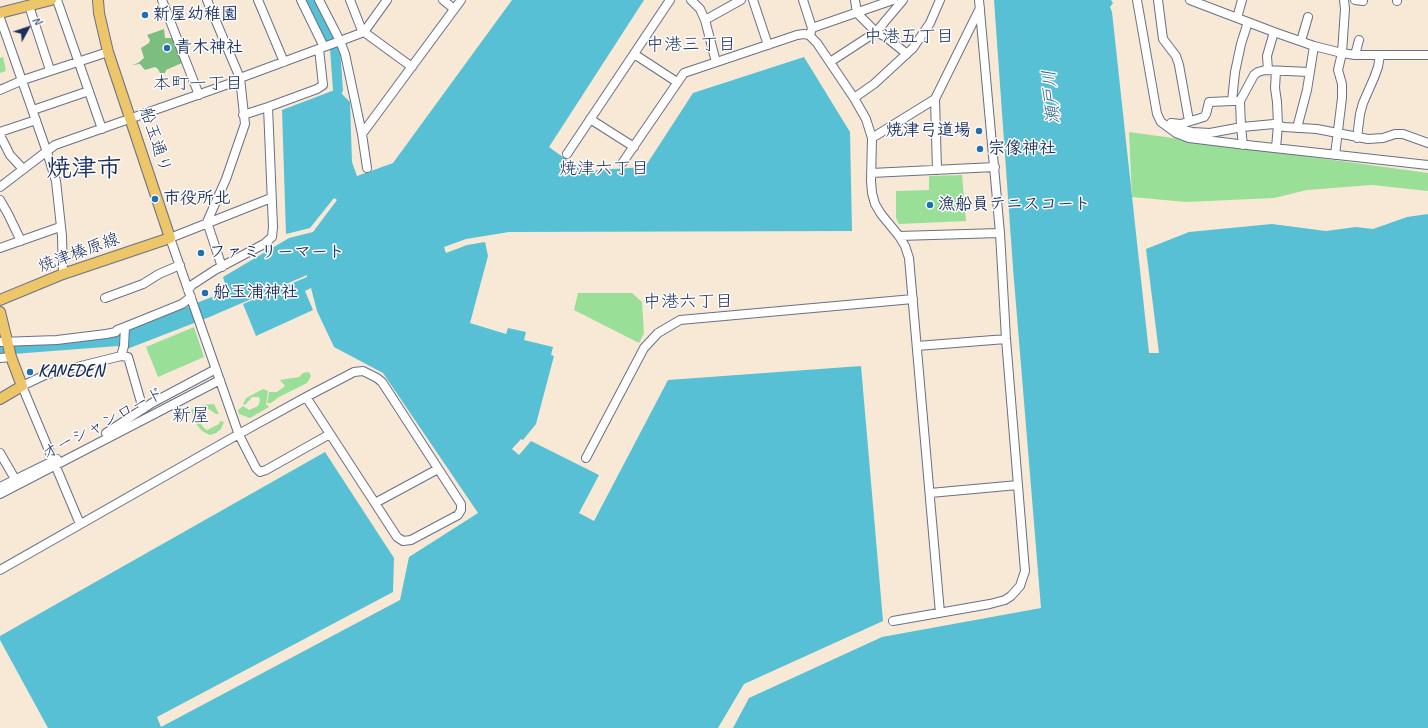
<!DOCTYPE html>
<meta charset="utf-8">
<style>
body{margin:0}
#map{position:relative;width:1428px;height:728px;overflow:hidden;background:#f7e9d5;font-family:Caveat,sans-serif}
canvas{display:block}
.north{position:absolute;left:8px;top:8px;width:40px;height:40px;-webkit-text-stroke:3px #fff;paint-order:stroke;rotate:50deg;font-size:11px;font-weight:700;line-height:16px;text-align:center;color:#1b2f5e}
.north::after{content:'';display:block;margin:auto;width:14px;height:18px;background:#1b2f5e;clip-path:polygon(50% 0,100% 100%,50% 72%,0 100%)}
</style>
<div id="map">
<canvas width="1428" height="728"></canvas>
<div class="north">N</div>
</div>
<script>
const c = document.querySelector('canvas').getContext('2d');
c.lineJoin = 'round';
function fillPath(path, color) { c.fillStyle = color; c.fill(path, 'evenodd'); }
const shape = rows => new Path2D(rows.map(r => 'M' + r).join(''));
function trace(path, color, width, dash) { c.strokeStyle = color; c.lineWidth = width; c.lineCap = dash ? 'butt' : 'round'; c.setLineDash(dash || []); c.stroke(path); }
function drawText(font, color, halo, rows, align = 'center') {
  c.font = font + ' Caveat,"Klee One",sans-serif'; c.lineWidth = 3; c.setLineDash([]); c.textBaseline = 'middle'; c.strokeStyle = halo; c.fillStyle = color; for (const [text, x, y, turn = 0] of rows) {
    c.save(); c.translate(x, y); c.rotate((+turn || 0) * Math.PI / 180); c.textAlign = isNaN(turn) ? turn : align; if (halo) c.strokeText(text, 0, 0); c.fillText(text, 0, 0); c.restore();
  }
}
const green = shape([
 [3,57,6,71,0,73,0,58],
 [1129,132,1428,173,1428,191,1372,185,1307,190,1274,198,1186,202,1132,197],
 [962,175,966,221,899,224,896,218,896,191,929,190,929,176],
 [578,293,632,293,642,302,644,333,639,343,574,310],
 [194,327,204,357,158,377,146,347],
 [309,372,311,376,307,383,279,397,271,403,267,403,269,392,277,392,285,386,280,380,299,377,303,373],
 [263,389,268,391,266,404,269,407,250,418,239,414,238,410,243,406,249,410,258,406,260,401,259,397,252,397,245,405,243,404,246,398],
 [214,404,219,414,216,414,209,409,205,411,202,418,201,424,204,428,207,430,219,424,220,421,224,422,221,429,216,433,210,435,202,431,197,425,191,410,201,405]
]);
const forest = shape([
 [168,27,170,29,184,62,166,70,165,73,160,73,158,69,155,67,145,70,140,64,132,65,138,63,144,58,141,48,149,43,150,40,147,35,164,29,165,38,173,38]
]);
const water = shape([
 [512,0,644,0,549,147,582,171,645,167,693,93,804,57,850,132,852,231,509,232,466,239,444,247,446,253,467,245,485,242,488,256,470,323,506,334,508,328,526,332,524,340,553,347,551,355,554,356,536,424,523,440,521,439,512,449,519,455,531,441,599,475,579,513,594,521,668,380,861,366,883,621,744,684,718,728,48,728,0,640,0,636,325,452,394,558,393,592,157,717,161,727,400,600,409,557,478,513,383,373,334,347,317,311,311,288,305,291,313,310,256,336,243,304,307,277,307,275,207,318,127,349,120,348,118,346,0,355,0,345,116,335,227,291,223,277,289,238,313,232,337,200,334,198,310,228,286,234,282,110,332,91,338,90,350,102,352,162,357,176,393,163],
 [994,0,1111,0,1113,3,1110,7,1112,12,1149,353,1159,353,1146,249,1189,232,1272,224,1326,231,1356,227,1373,229,1407,217,1428,214,1428,728,733,728,749,698,882,637,1041,608,1013,268]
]);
const river = shape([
 [310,0,335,49,338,90]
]);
const minor = shape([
 [57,0,102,129],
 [162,0,199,95],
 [207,0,240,78,245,124,226,179,207,222,222,267],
 [258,0,284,62],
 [301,0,324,47],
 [350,0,361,28,364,32,412,67],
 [387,0,364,32,340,41,345,54,362,134,461,0],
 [443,0,454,9],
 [691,0,700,9,705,20,716,62],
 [753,0,768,45],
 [803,0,812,28,811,32],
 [855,0,857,13,876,32,886,37,907,54],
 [1137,0,1157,114,1161,122,1176,133,1189,138,1238,144,1428,165],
 [1158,0,1163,39,1176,56,1179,65,1189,121],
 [1190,0,1274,32,1314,46,1342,53,1355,55,1428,55],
 [1355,0,1363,1],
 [1397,1,1397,0],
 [29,6,50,70],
 [0,18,47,152,56,181,62,236,63,274],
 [1237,18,1242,0],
 [705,20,741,0],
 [812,28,893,0],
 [1301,41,1308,17],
 [634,54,677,82],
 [1355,55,1359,40],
 [830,62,876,32,903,0],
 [1268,70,1267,56,1274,32],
 [1276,71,1275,88,1277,102,1278,125,1276,148],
 [240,78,340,41,319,0],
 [0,90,23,80,108,52],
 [854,98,874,84,913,48,930,23,940,0],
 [935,99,937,170],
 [1240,101,1232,101,1235,72,1241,44,1248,22],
 [33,110,89,91],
 [243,115,268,107],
 [590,119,634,147],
 [1171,123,1181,124,1204,117,1206,114,1209,102,1232,101],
 [1172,123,1179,129,1192,132,1210,133,1242,127,1274,124,1284,127,1317,129,1368,139,1383,138,1395,134,1403,134,1428,143],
 [1297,128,1307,90,1314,46],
 [0,132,36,120],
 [362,134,367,168],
 [0,135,10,155,23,169],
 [872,138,935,99,980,8],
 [1357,138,1360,114,1363,103,1374,78,1378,67,1380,55],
 [1243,145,1241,127,1240,101,1254,75,1258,72,1265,70,1309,72],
 [567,154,670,0],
 [1335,155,1342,98,1342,84,1338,70,1342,53,1345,9,1344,0],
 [623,162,684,73,797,35,804,34,809,35,817,43,854,98,866,119,872,138,871,181,872,193,875,204,881,214,899,236,905,246,909,258,940,613],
 [871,173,995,167],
 [0,187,55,145,240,80],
 [271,198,170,238,239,435,256,468,260,472,266,470,330,434],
 [0,200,8,214,21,241],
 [899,236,1000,233],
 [0,248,60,227],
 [188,290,192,285,215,270,264,244,272,237,273,227,268,107,317,89,323,85,319,49],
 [105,298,143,284,159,274,180,265],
 [0,342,57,340,106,334,116,332,117,330,125,327],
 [917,346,1006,339],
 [121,356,128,357,143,409],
 [0,358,11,357],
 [106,433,152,403,216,369],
 [0,453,15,479],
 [586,458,644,348,658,333,680,320,913,299],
 [0,487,57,459],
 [930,493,1018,485],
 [0,494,220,380],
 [375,503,438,469],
 [80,524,22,386,45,375,121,356,124,346,125,327,182,304,191,297],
 [0,570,246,430,306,397,354,372,363,371,377,378,382,382,461,504,461,510,458,515,411,540,403,541,397,537,306,397],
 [893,621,990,604,1005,600,1011,596,1020,586,1025,571,1006,339,1000,233,979,0]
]);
const major = shape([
 [0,13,51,0],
 [0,300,63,274,170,238,108,52,99,13,98,0],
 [0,312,11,357,22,386,0,399]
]);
const markers = [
 [145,15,4,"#1f6fb2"],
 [167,48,4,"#1f6fb2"],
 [979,131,4,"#1f6fb2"],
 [980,149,4,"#1f6fb2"],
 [155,199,4,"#1f6fb2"],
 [930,205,4,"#1f6fb2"],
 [201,253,4,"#1f6fb2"],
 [205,293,4,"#1f6fb2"],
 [30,372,4,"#1f6fb2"]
];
const poiNames = [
 ["新屋幼稚園",153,15],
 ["青木神社",175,48],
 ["焼津弓道場",971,131,"right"],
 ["宗像神社",988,149],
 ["市役所北",163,199],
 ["漁船員テニスコート",938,205],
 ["ファミリーマート",209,253],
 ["船玉浦神社",213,293],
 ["KANEDEN",38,372]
];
const streetNames = [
 ["船玉通り",155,140,72],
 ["焼津榛原線",79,253,-20],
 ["オーシャンロード",103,424,-28]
];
const neighbourhoodNames = [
 ["中港五丁目",909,37],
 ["中港三丁目",691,45],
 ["本町一丁目",198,84],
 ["焼津六丁目",604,169],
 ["中港六丁目",688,302]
];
const waterNames = [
 ["瀬戸川",1052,97,-95]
];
const quarterNames = [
 ["新屋",191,416]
];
const townNames = [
 ["焼津市",84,169]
];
fillPath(green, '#9adf97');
fillPath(forest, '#7bbe80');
fillPath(water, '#57c0d4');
trace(river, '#57c0d4', 10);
trace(minor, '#687088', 10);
trace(major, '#687088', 12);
trace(minor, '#fff', 8);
trace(major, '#ecc669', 10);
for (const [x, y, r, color] of markers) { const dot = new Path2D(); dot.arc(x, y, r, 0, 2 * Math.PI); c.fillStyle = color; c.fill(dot); trace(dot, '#fff', 1.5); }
drawText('bold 17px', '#1b2f5e', '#fff', poiNames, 'left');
drawText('17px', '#1b2f5e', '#fff', streetNames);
drawText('18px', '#1b2f5e', '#fff', neighbourhoodNames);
drawText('italic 18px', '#306287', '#fff', waterNames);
drawText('19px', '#1b2f5e', '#fff', quarterNames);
drawText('bold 25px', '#1b2f5e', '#fff', townNames);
</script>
